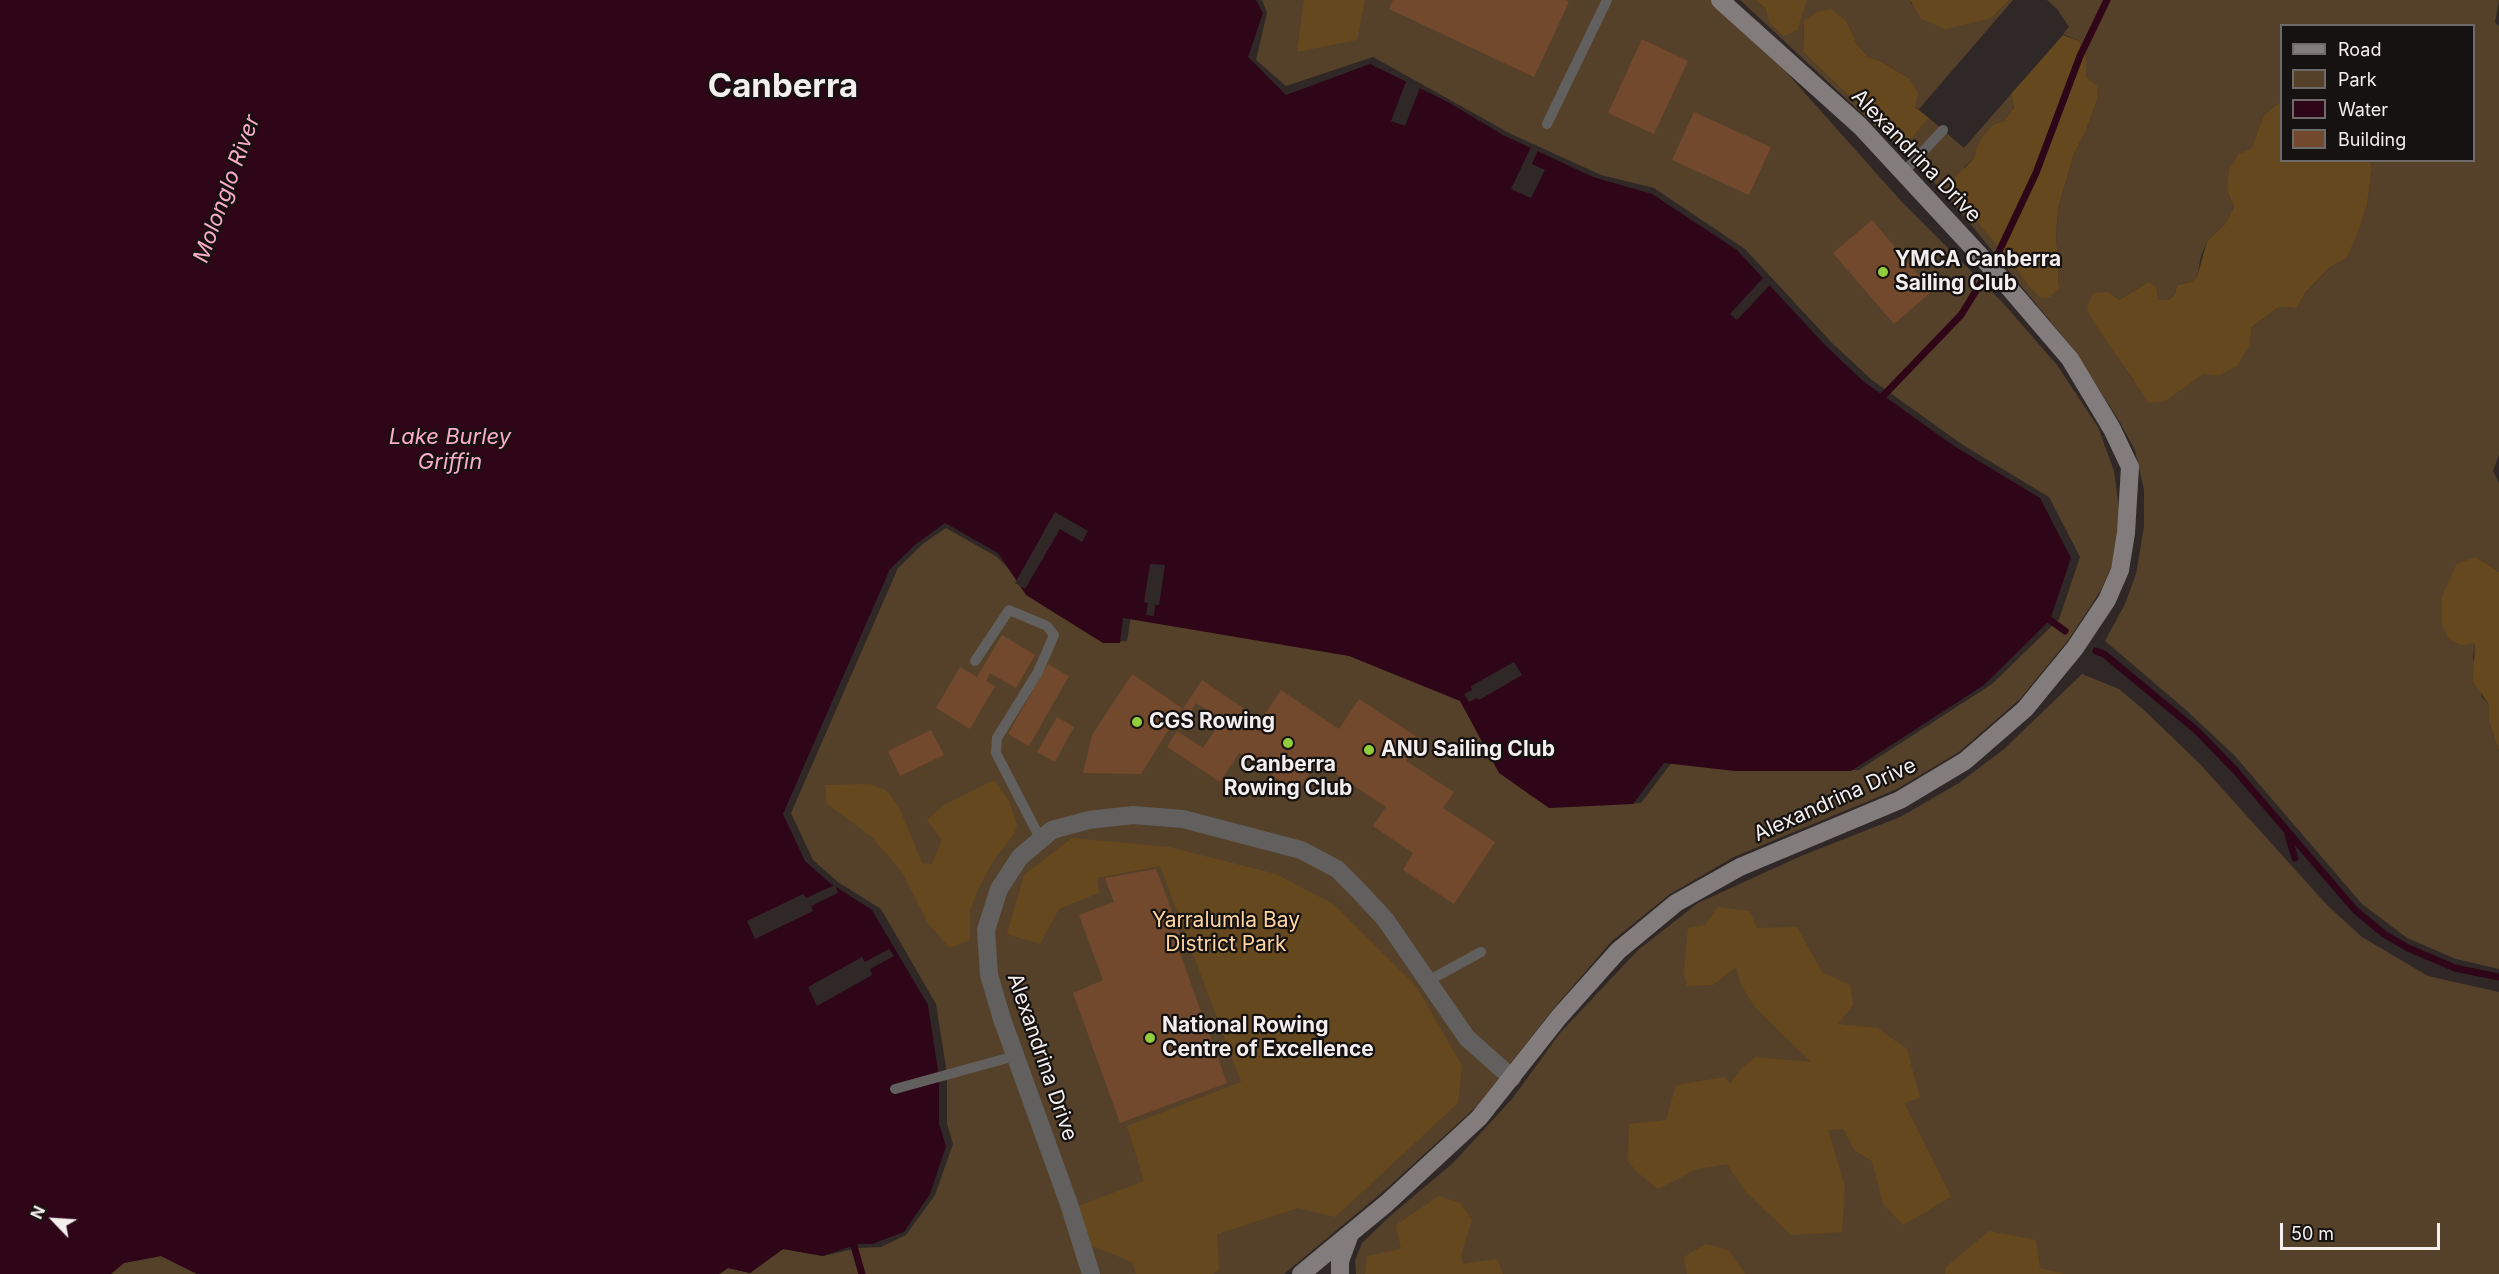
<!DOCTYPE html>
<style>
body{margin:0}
#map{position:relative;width:2499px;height:1274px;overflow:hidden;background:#2f2827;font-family:Inter,sans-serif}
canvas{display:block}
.legend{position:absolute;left:2280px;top:24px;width:195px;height:138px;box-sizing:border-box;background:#151211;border:2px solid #6e6a69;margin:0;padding:8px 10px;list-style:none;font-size:18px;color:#f4efee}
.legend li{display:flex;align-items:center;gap:12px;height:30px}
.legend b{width:30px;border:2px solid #6e6a69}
.north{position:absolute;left:24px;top:1190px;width:60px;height:60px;-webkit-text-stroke:4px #151211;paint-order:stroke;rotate:295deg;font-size:16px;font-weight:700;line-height:24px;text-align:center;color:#f4efee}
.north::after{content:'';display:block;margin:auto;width:21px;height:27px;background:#f4efee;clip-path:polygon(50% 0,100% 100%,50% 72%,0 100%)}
.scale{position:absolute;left:2280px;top:1223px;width:160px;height:27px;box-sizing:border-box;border:3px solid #f4efee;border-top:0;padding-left:8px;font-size:18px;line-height:21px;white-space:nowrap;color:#f4efee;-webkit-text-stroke:4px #151211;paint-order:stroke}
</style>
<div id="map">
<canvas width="2499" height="1274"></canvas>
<ul class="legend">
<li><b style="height:8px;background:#827c7c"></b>Road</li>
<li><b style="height:16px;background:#554129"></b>Park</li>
<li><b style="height:16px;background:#2f0518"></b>Water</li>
<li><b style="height:16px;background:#72492d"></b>Building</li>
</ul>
<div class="north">N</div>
<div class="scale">50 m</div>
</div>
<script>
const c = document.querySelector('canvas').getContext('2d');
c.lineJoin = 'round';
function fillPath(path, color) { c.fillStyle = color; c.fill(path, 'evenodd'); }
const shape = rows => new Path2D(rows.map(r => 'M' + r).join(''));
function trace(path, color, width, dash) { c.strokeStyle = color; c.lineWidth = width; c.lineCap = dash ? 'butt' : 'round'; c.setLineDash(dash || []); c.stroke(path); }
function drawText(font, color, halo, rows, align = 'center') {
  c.font = font + ' Inter,sans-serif'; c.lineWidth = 4.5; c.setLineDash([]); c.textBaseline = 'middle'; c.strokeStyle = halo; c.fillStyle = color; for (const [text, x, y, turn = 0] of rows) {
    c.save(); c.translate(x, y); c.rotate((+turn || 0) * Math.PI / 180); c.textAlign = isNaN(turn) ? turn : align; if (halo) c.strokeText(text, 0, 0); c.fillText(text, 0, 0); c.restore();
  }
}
const green = shape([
 [1262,0,1722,0,1901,201,2004,304,2057,365,2098,427,2114,471,2121,523,2114,560,2101,590,2069,639,2020,699,1959,752,1895,790,1734,857,1670,894,1612,941,1554,1008,1477,1106,1385,1190,1284,1274,719,1274,728,1268,750,1273,783,1249,823,1256,858,1248,881,1247,906,1235,935,1195,953,1144,947,1124,947,1074,936,1004,881,909,838,882,813,860,791,813,898,568,924,543,946,528,997,557,1034,594,1111,642,1127,641,1131,617,1355,653,1463,694,1558,807,1641,803,1672,762,1743,770,1859,770,1992,684,2059,619,2080,557,2049,497,1963,445,1872,380,1832,343,1745,249,1654,188,1601,175,1511,134,1373,57,1286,86,1256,60,1267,13],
 [1740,0,1755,0,1765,8,1769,22,1805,3,1807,0,1910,0,1912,5,1991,18,2010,0,2013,0,1919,109,1915,107,1909,78,1880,61,1868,57,1857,44,1847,22,1804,21,1803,52,1864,110,1885,126,1903,147,1929,118,1964,148,2011,94,2014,108,2004,121,1994,124,1977,146,1974,158,1964,167,2013,264,2027,284,2059,288,2056,231,2059,205,2074,154,2086,131,2097,100,2097,87,2086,77,2086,56,2079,41,2063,34,2069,27,2057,9,2047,0,2499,0,2495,22,2499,26,2499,455,2493,471,2499,483,2499,572,2476,557,2475,643,2473,658,2482,697,2489,705,2489,722,2499,751,2499,969,2456,959,2407,938,2362,904,2235,756,2186,710,2105,641,2125,604,2136,574,2144,527,2144,490,2135,450,2118,419,2073,349,1972,226,1926,173],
 [2282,26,2474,26,2474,160,2370,161,2372,169,2367,205,2347,256,2329,268,2305,293,2297,308,2279,307,2252,327,2250,344,2218,376,2203,373,2166,401,2132,379,2114,350,2109,292,2119,300,2148,282,2158,300,2169,300,2175,294,2177,285,2191,282,2197,277,2201,256,2207,241,2225,224,2234,207,2227,190,2251,150,2264,115,2281,101],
 [2082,674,2119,689,2144,710,2200,764,2327,905,2362,937,2428,976,2499,992,2499,1274,1356,1274,1355,1261,1362,1243,1390,1216,1453,1163,1512,1099,1560,1033,1638,950,1698,903,1801,856,1900,817,1959,783,2004,749],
 [161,1256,197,1274,111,1274,123,1263]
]);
const forest = shape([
 [1304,0,1365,0,1357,40,1297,52],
 [1755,0,1807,0,1797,30,1784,36,1769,22,1765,8],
 [1910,0,2010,0,1991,18,1946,29,1921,19],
 [1831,9,1847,22,1857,44,1868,57,1880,61,1909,78,1918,93,1915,107,1929,118,1903,148,1885,126,1864,110,1803,52,1804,21,1817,12],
 [2063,35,2079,41,2086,56,2086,77,2097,86,2097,100,2086,131,2074,154,2059,205,2056,231,2059,288,2050,297,2041,298,2027,284,2013,264,1955,195,1953,180,1974,158,1977,146,1984,135,1994,124,2004,121,2014,108,2011,94],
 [2281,101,2282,160,2370,161,2372,169,2367,205,2355,239,2347,257,2329,268,2305,293,2297,308,2279,307,2252,327,2250,344,2237,366,2218,376,2203,374,2166,401,2149,403,2093,321,2087,309,2093,293,2109,292,2119,300,2148,282,2156,287,2158,300,2169,300,2175,294,2177,285,2191,282,2197,277,2207,241,2225,224,2234,207,2227,190,2229,170,2239,154,2251,149,2264,115],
 [2476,557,2499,572,2499,751,2489,722,2489,705,2473,681,2475,643,2461,645,2449,639,2442,625,2442,596,2457,564],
 [994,780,1009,801,1017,825,1014,834,994,860,979,887,970,910,970,940,950,948,928,923,902,872,871,836,827,804,825,785,869,784,886,790,899,807,922,863,932,864,942,840,927,820,944,805],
 [1072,838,1169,847,1276,874,1333,904,1416,986,1462,1066,1458,1103,1335,1217,1298,1208,1217,1234,1219,1270,1213,1274,1136,1274,1132,1262,1092,1246,1078,1206,1144,1181,1127,1126,1241,1082,1160,866,1097,878,1099,893,1059,909,1040,944,1007,934,1024,875],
 [1718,907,1750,911,1757,928,1797,927,1822,972,1850,985,1853,1005,1838,1024,1877,1028,1907,1049,1920,1098,1904,1103,1951,1197,1903,1225,1883,1204,1872,1161,1854,1150,1844,1129,1828,1130,1845,1187,1842,1232,1791,1235,1745,1191,1727,1164,1697,1169,1658,1189,1637,1172,1628,1161,1629,1124,1666,1120,1676,1085,1725,1077,1730,1084,1740,1070,1755,1057,1811,1062,1755,1007,1741,985,1736,967,1713,985,1687,986,1684,973,1688,928,1705,925],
 [1439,1196,1460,1203,1472,1220,1461,1255,1463,1264,1497,1259,1503,1274,1365,1274,1367,1256,1401,1249,1396,1225],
 [1989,1231,2036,1240,2040,1268,2065,1274,1945,1274,1945,1268],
 [1706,1244,1728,1250,1745,1274,1687,1274,1684,1257]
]);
const water = shape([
 [0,0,1256,0,1263,13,1248,57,1286,95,1370,64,1448,102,1503,135,1593,177,1652,194,1737,250,1824,344,1863,381,1954,446,2040,498,2071,558,2050,620,1984,685,1851,771,1735,771,1664,763,1633,804,1549,808,1499,773,1460,701,1349,656,1123,618,1120,643,1103,643,1026,595,998,553,945,523,916,544,890,569,783,814,805,861,830,883,872,910,928,1005,939,1077,939,1124,946,1146,930,1194,904,1232,872,1244,858,1244,823,1256,783,1249,750,1273,728,1268,719,1274,197,1274,161,1256,124,1263,111,1274,0,1274]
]);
const pier = shape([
 [1407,79,1421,85,1405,126,1391,121],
 [1532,145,1539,148,1532,164,1545,170,1531,198,1511,189],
 [1763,278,1770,285,1737,320,1730,314],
 [1055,512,1088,531,1082,542,1060,529,1025,589,1015,583],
 [1150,564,1165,565,1159,605,1155,605,1154,616,1146,615,1148,603,1144,602],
 [1514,662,1522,675,1479,700,1477,698,1469,702,1464,694,1472,690,1471,686],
 [835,885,838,893,811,906,813,911,755,939,747,921,803,894,806,898],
 [889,949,894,956,870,969,872,975,817,1006,808,987,862,957,865,962]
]);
const stream = shape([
 [1883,396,1961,315,1995,260,2036,173,2080,56,2107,0],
 [2050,620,2065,631],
 [2096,651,2104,654,2196,730,2235,770,2355,910,2384,934,2408,948,2455,968,2499,977],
 [2288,835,2295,858],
 [852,1239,862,1274]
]);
const building = shape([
 [1393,0,1565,0,1569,2,1534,77,1389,9],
 [1642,39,1688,61,1654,134,1608,113],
 [1694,112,1771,147,1749,195,1672,160],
 [1872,220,1932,291,1894,324,1833,253],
 [1002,635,1035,655,1016,688,990,673,986,681,995,686,970,729,936,708,960,667,977,677],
 [1048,664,1069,676,1029,746,1008,734],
 [1132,674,1182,708,1141,774,1083,773,1092,735],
 [1202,680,1261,720,1281,690,1339,729,1359,699,1420,739,1406,761,1454,792,1443,808,1495,842,1454,904,1403,870,1413,853,1373,826,1386,807,1318,762,1297,792,1239,753,1220,782,1167,747,1177,731,1203,748,1222,720,1196,703,1190,713,1183,709],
 [1057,717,1074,727,1055,762,1037,752],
 [931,730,944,755,900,776,888,751],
 [1156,869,1181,935,1174,937,1227,1083,1120,1123,1073,993,1103,980,1079,915,1114,902,1105,878]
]);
const lane = shape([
 [1547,124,1607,0],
 [1903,173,1943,130],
 [975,661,1009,610,1047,626,1054,635,1038,672,997,738,996,753,1040,838],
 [1428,981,1481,952],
 [895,1089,1015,1056]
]);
const street = shape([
 [1091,1274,1069,1204,1002,1019,989,975,986,930,999,889,1020,857,1052,830,1089,820,1133,815,1183,819,1301,850,1337,869,1359,891,1385,919,1467,1038,1512,1078]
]);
const secondary = shape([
 [1301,1274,1387,1203,1479,1118,1559,1017,1618,951,1676,903,1740,867,1900,800,1965,761,2025,709,2075,648,2107,600,2120,570,2126,533,2130,467,2112,429,2070,359,1999,276,1860,126,1720,0],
 [1340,1274,1340,1261,1350,1234]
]);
const markers = [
 [1883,272,6,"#92cd3e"],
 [1137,722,6,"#92cd3e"],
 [1288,743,6,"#92cd3e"],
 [1369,750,6,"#92cd3e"],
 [1150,1038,6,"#92cd3e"]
];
const streetNames = [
 ["Alexandrina Drive",1916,156,46],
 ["Alexandrina Drive",1835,800,-24],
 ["Alexandrina Drive",1042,1057,71]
];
const poiNames = [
 ["YMCA Canberra",1895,260],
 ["Sailing Club",1895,284],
 ["CGS Rowing",1149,722],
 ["ANU Sailing Club",1381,750],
 ["Canberra",1288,765,"center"],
 ["Rowing Club",1288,789,"center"],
 ["National Rowing",1162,1026],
 ["Centre of Excellence",1162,1050]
];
const parkNames = [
 ["Yarralumla Bay",1226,921],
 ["District Park",1226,945]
];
const waterNames = [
 ["Molonglo River",227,189,-70],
 ["Lake Burley",450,437],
 ["Griffin",450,462]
];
const townNames = [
 ["Canberra",783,87]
];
fillPath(green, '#554129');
fillPath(forest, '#66481e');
fillPath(water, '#2f0518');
fillPath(pier, '#2f2827');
trace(stream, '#2f0518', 7);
fillPath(building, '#72492d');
trace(lane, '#625f5f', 10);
trace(street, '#625f5f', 18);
trace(secondary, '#827c7c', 18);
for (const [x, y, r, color] of markers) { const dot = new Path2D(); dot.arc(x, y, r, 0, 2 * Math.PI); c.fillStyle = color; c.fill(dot); trace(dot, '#151211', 2); }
drawText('21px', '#f4efee', '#151211', streetNames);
drawText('bold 21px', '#f4efee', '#151211', poiNames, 'left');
drawText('21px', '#fed4a1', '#151211', parkNames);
drawText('italic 22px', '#fcacc8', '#151211', waterNames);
drawText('bold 33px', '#f4efee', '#151211', townNames);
</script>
